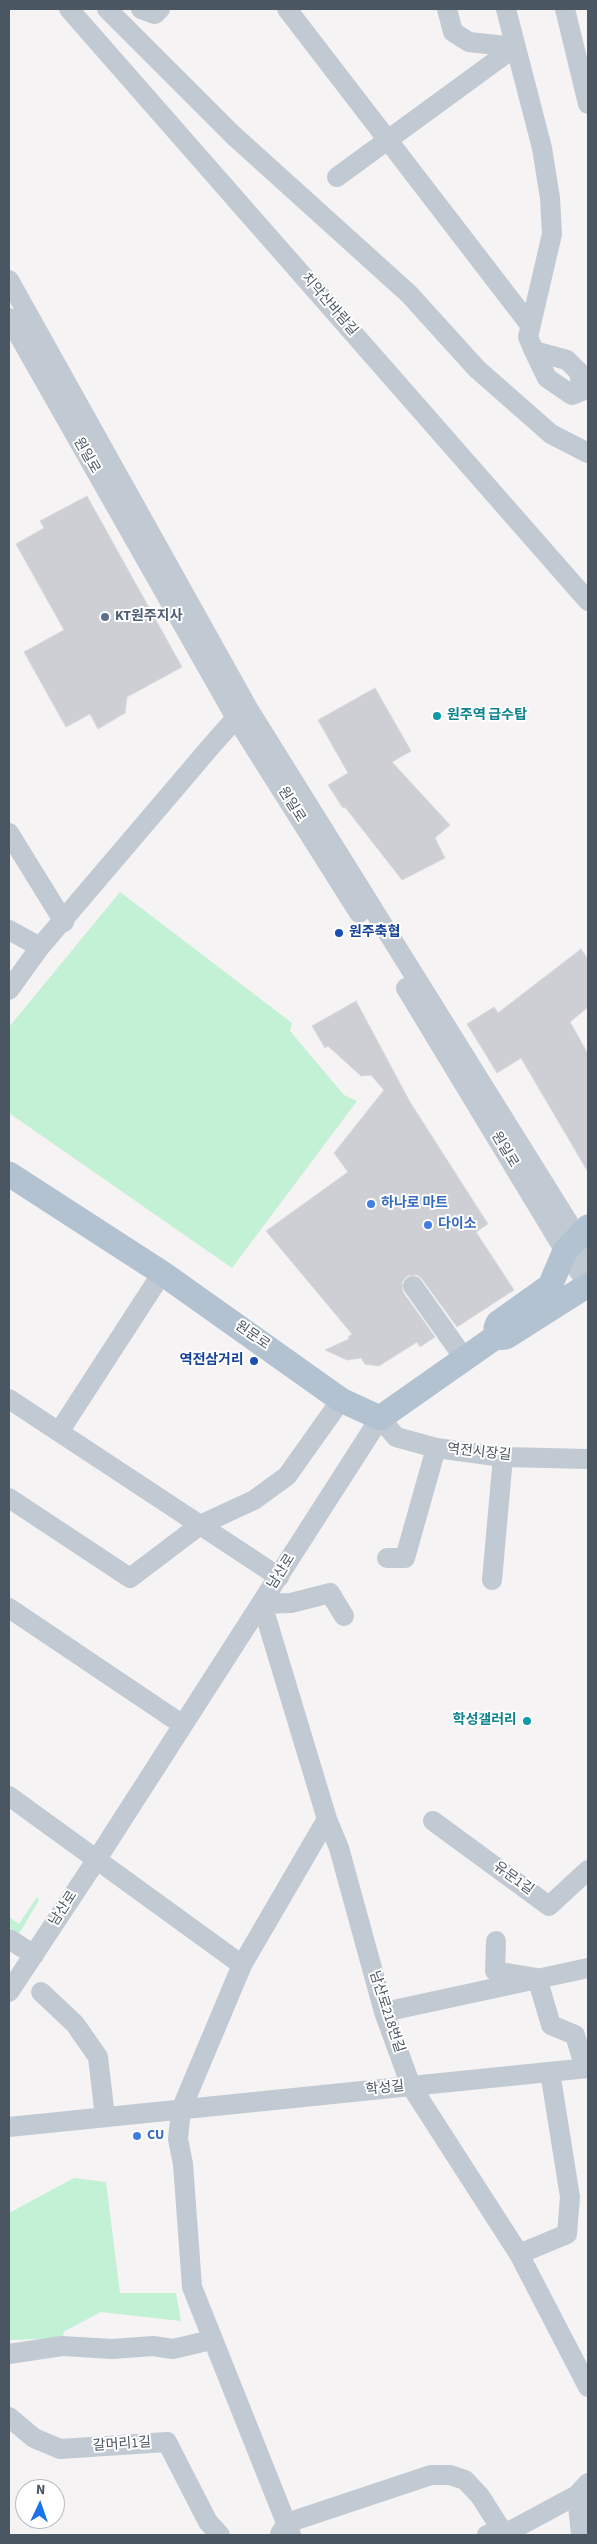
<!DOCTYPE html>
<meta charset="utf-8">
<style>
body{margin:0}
#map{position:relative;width:597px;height:2544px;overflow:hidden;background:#f5f3f3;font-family:"Source Sans 3",sans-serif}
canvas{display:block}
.frame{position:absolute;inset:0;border:10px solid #4a5661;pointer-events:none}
.north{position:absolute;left:15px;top:2479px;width:50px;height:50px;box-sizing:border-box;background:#fff;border:1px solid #b7bbc0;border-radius:50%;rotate:3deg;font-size:14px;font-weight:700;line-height:20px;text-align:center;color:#4a5661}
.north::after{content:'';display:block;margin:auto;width:18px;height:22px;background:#1a73e8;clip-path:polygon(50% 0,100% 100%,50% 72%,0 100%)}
</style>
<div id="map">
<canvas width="597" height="2544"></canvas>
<div class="frame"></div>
<div class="north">N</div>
</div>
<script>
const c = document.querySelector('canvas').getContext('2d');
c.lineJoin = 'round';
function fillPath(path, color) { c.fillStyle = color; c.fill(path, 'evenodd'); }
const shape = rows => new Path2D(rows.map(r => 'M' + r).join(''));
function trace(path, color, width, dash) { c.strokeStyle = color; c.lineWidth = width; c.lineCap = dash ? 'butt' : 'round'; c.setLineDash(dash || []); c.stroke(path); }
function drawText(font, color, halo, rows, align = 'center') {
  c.font = font + ' "Source Sans 3","Noto Sans KR",sans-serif'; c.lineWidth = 4; c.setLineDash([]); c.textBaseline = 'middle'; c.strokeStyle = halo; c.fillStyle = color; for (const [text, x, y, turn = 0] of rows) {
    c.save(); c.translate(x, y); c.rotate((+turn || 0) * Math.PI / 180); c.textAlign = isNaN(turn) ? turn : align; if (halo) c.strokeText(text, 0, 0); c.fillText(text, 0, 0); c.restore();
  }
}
const green = shape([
 [120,892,292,1023,290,1031,344,1095,357,1101,232,1268,9,1113,9,1027],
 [37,1897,39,1900,19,1934,9,1927,9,1917,19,1924],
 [74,2178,106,2182,120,2293,176,2293,181,2321,101,2312,63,2332,64,2338,9,2340,9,2213]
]);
const building = shape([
 [87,496,182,667,127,697,125,713,98,729,90,714,66,727,24,652,64,630,16,544,44,528,40,521,87,496],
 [375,688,411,751,392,762,450,825,435,838,445,858,402,880,345,807,343,808,328,785,348,773,318,720,375,688],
 [581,949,588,959,588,1007,570,1022,588,1054,588,1172,521,1058,497,1073,467,1024,494,1007,498,1013,581,949],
 [356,1001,410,1102,488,1224,476,1232,514,1290,457,1327,422,1279,417,1275,407,1276,402,1282,403,1292,435,1337,420,1347,417,1342,379,1366,365,1364,361,1358,347,1360,325,1350,349,1339,348,1337,352,1334,266,1231,348,1172,334,1153,384,1090,371,1075,361,1076,328,1046,325,1048,312,1026,356,1001]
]);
const minor = shape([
 [69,9,588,601],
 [107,9,233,135,409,294,477,369,551,434,588,453],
 [141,9,155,14,160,9],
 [287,9,530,325],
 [447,9,453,32,469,42,515,47],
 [506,9,542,148,550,198,552,234,528,337,534,351,547,378,572,395,582,391,579,372,567,360,534,351],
 [565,9,588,104],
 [337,177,515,47],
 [9,280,249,710,588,1254],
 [9,318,236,718,359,913],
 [9,833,64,922],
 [9,930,40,947],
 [406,988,565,1251,588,1284],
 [9,990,40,947,212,745,236,718,247,711],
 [413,1286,464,1358],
 [9,1399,279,1577],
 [59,1432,162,1273],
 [9,1498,130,1578,200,1525,254,1500,287,1476,341,1400],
 [387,1558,405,1558,436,1448],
 [492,1580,503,1457],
 [9,1608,183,1725],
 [344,1616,330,1593,291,1603,262,1604,327,1819,339,1848,384,2012,411,2086,519,2254,588,2387],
 [9,1796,242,1965],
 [433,1821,549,1906,588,1870],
 [9,1939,34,1955],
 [496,1941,495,1971,537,1978,551,2025,575,2035,585,2068],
 [9,1992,97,1859,380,1418,396,1437,436,1448,503,1457,588,1459],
 [41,1992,75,2024,98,2057,105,2117],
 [384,2012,588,1968],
 [9,2127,588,2068],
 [519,2254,567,2234,570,2197,550,2072],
 [9,2354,62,2346,112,2349,153,2346,173,2349,211,2340],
 [9,2417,34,2438,60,2449,167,2442,208,2522,220,2535],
 [577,2495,581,2535],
 [280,2534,287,2523,431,2475,450,2475,465,2480,480,2496,501,2529],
 [291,2535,192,2287,183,2164,178,2139,181,2110,242,1965,327,1819],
 [487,2535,501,2529,510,2531,577,2495,588,2483]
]);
const major = shape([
 [9,1174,162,1273,341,1400,380,1418,494,1338,506,1337,588,1285],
 [496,1328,498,1323,550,1286,565,1251,588,1227]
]);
const markers = [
 [105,617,5,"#5c6f8a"],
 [437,716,5,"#0f9aa8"],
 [339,933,5,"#1a4fb4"],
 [371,1204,5,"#3f7fe0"],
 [428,1225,5,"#3f7fe0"],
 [254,1361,5,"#1a4fb4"],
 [527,1721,5,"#0f9aa8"],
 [137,2136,5,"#3f7fe0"]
];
const streetNames = [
 ["치악산바람길",329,305,49],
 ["원일로",86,456,60],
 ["원일로",291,805,58],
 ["원일로",504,1150,59],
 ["원문로",252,1336,35],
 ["역전시장길",479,1453,6],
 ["남산로",282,1572,-58],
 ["유문1길",513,1879,36],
 ["남산로",64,1909,-57],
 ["남산로218번길",386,2012,72],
 ["학성길",385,2089,-6],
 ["갈머리1길",122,2445,-4]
];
const serviceNames = [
 ["KT원주지사",115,617]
];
const cultureNames = [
 ["원주역 급수탑",447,716],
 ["학성갤러리",517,1721,"right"]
];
const transitNames = [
 ["원주축협",349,933],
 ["역전삼거리",244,1361,"right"]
];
const shopNames = [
 ["하나로 마트",381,1204],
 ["다이소",438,1225],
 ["CU",147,2136]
];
fillPath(green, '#c3f1d5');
fillPath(building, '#cdcfd5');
trace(building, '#d7d9de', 1);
trace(minor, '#c1cad2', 20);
trace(major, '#b3c2d1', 25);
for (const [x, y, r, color] of markers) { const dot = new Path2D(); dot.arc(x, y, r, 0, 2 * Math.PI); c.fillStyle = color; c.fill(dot); trace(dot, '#fff', 2); }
drawText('14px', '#4a5661', '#fff', streetNames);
drawText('bold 14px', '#4e5e75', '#fff', serviceNames, 'left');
drawText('bold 14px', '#0d838f', '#fff', cultureNames, 'left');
drawText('bold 14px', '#164399', '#fff', transitNames, 'left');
drawText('bold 14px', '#366cbe', '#fff', shopNames, 'left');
</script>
